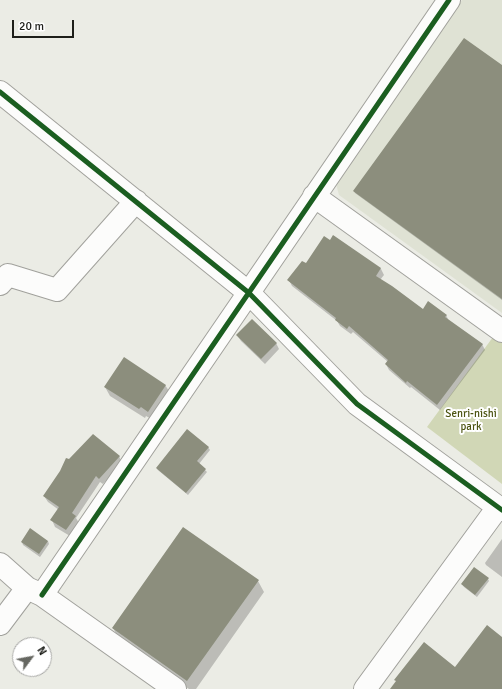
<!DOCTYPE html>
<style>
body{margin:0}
#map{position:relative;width:502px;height:689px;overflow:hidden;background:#ebece5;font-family:Signika,sans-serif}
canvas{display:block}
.north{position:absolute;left:12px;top:637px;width:40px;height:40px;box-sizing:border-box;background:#fff;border:1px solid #a5a5a3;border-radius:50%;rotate:58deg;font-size:11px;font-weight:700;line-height:16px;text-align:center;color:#1e1f1a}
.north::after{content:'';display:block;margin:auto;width:14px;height:18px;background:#666761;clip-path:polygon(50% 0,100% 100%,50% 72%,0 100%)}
.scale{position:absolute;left:12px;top:20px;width:62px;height:18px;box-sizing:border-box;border:2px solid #1e1f1a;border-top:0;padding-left:5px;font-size:12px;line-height:14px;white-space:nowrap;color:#1e1f1a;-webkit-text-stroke:3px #fff;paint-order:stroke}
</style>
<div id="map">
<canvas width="502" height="689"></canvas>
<div class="north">N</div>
<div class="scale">20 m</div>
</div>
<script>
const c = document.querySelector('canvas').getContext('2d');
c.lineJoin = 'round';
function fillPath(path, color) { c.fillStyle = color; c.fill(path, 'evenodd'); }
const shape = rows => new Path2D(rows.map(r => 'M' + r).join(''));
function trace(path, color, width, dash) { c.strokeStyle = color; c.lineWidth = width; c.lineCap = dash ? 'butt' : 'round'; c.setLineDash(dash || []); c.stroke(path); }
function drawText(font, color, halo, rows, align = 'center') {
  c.font = font + ' Signika,sans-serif'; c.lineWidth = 4; c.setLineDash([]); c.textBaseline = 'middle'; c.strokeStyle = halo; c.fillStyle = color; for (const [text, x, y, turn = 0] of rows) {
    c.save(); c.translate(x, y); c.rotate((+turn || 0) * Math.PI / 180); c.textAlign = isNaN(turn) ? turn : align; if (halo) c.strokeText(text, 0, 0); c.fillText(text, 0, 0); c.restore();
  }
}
const built = shape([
 [462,0,502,0,502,313,339,195,336,184]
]);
const green = shape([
 [493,337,502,343,502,484,427,427]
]);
const shadow = shape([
 [502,67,502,300,355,193,354,191],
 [334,236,381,269,384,275,380,280,423,310,446,315,449,321,482,344,485,350,440,410,411,387,410,388,389,370,386,364,388,362,353,332,351,334,340,326,337,321,292,286,289,280,330,242],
 [237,335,276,343,279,349,265,364,241,341],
 [165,385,171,394,153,420,146,416,145,418,110,396,105,387],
 [208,447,210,450,199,464,207,472,188,495,159,471,157,469],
 [119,456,122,463,103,484,100,482,76,518,79,523,70,536,55,527,52,520,59,510,48,502,44,496,69,460],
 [502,539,502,577,486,565,485,563],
 [48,541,49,544,40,557,23,545,22,542],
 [488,579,489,581,477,597,464,587,462,584],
 [258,581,264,592,196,689,189,689,119,639,113,628]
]);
const building = shape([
 [464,38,502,65,502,299,353,191],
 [333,235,381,268,376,276,392,286,423,309,428,301,447,315,445,317,483,344,437,405,407,381,406,383,385,364,388,360,349,326,347,329,335,320,336,318,287,280,302,261,306,263,324,236,330,240],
 [252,319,277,343,261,359,236,335],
 [124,357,166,385,148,412,141,407,139,409,104,387],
 [187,429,209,447,197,461,206,469,186,493,156,468],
 [93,434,120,456,99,479,96,476,72,513,76,516,66,530,50,520,59,507,43,496,60,471,66,458,69,459],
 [183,527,259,580,187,681,112,628],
 [30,528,48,541,39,554,21,542],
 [474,567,489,578,475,595,461,584],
 [487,625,502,637,502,689,390,689,396,681,394,680,424,642,455,667]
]);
const minor = shape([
 [0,92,249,293,357,404,502,510],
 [314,196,502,331],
 [0,284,8,275,57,290,136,201],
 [0,564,27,588,42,595,175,689],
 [42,595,449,0],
 [0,624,27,588],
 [365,689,498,507]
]);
const cycleway = shape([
 [0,92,249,293,357,404,502,510],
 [42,595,449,0]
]);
const parkNames = [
 ["Senri-nishi",471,414],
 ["park",471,427]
];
fillPath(built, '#dfe2d4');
fillPath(green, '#d1d7b6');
fillPath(shadow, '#0003');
fillPath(building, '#8c8e7d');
trace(minor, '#a1a19c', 24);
trace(minor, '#fcfcfb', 22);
trace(cycleway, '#1b5e20', 5);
drawText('11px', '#4b5310', '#fff', parkNames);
</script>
